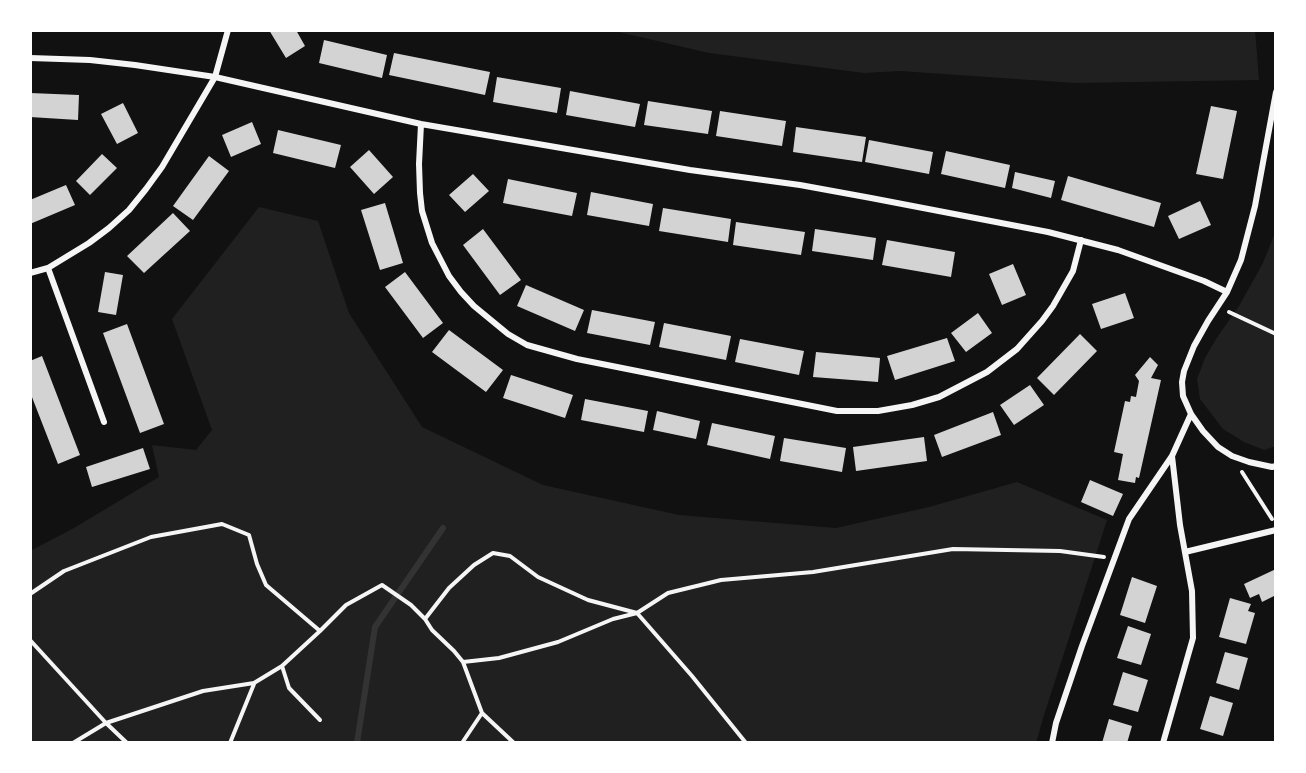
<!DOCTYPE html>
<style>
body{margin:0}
#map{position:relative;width:1306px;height:773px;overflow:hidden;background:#111;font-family:"Work Sans",sans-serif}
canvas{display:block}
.frame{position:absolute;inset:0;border:32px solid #fff;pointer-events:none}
</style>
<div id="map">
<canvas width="1306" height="773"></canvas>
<div class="frame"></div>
</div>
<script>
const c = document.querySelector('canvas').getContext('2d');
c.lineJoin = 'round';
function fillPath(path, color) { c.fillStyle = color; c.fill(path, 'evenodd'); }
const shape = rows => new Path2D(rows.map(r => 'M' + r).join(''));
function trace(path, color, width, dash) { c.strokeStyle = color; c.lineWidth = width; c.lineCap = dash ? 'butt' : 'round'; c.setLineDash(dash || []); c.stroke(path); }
const green = shape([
 [610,30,1255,30,1259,80,1075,83,900,71,864,73,709,53],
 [259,207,318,221,349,313,422,427,543,485,679,515,836,528,929,507,1017,482,1107,520,1044,715,1036,743,30,743,30,551,74,528,159,477,152,445,196,450,212,430,172,319],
 [1276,230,1276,446,1264,450,1244,442,1223,429,1200,399,1197,379,1205,358,1216,339,1239,306,1263,263]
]);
const stream = shape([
 [357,743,375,627,443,528]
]);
const building = shape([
 [269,30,296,30,305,46,286,58],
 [324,40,387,55,382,78,319,63],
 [394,53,490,72,485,95,389,75],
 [497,77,561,88,557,113,493,102],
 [570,91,640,104,635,127,566,115],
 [30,93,79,95,78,120,30,117],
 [648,101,712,111,708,134,644,125],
 [123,103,138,133,117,144,101,114],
 [1211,106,1237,111,1223,179,1196,174],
 [720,111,786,121,782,146,716,136],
 [252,122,261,144,231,157,222,135],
 [796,127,866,137,862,162,793,152],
 [278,130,341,145,335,168,273,153],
 [869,140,933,152,929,174,865,162],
 [369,150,393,177,374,194,350,167],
 [946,151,1010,165,1005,188,941,174],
 [102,154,117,168,90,195,76,181],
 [209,156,229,171,193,220,173,206],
 [1015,172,1055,181,1051,198,1012,188],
 [473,174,489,191,465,212,449,195],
 [1068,176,1161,203,1154,227,1061,200],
 [508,179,577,193,572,216,503,203],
 [66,185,75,205,30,224,30,200],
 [591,192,653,204,649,226,587,215],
 [1200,201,1211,225,1179,239,1168,216],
 [385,203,403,263,380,270,361,210],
 [663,208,731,219,728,242,659,231],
 [173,213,190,231,144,273,127,256],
 [736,222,805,232,801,255,733,245],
 [483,229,521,280,500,295,463,245],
 [815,229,876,238,873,260,812,251],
 [887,240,955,252,951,277,882,265],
 [1013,264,1026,295,1002,305,989,274],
 [105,272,123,275,116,315,98,312],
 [405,272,443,323,423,338,385,287],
 [526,285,584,310,575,331,517,306],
 [1125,293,1134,318,1101,329,1092,304],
 [592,310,655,322,650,345,587,333],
 [978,313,992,333,966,352,951,333],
 [664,323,731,336,726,360,659,347],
 [127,324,164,424,140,433,103,333],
 [449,330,503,370,486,392,432,352],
 [1080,334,1097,351,1054,395,1037,378],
 [947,338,955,361,895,380,887,356],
 [740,339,804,351,799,375,735,362],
 [816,352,880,358,878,382,813,377],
 [42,356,80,455,58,464,30,392,30,361],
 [1150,357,1158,365,1151,378,1161,380,1139,478,1136,477,1135,483,1118,480,1123,454,1114,452,1125,401,1130,402,1131,396,1136,397,1139,381,1135,375],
 [511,375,573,395,565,418,503,398],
 [1030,385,1044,405,1014,425,1000,405],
 [585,399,648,411,644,432,581,420],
 [657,411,700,421,696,439,653,430],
 [993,412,1001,435,942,457,934,435],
 [712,423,775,436,770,459,707,445],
 [924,437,927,461,856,471,853,447],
 [784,438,846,448,842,472,780,461],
 [143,448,150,469,92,487,86,467],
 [1090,480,1123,494,1113,516,1081,502],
 [1276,569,1276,595,1262,602,1259,594,1250,598,1244,584],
 [1132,577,1157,586,1145,623,1120,615],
 [1230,598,1251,604,1248,611,1255,613,1246,644,1219,637],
 [1128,626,1151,634,1141,665,1117,658],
 [1225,652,1248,658,1239,690,1216,683],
 [1123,672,1148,680,1138,712,1113,705],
 [1210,696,1233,703,1223,736,1200,729],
 [1109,719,1132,726,1127,743,1102,743]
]);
const path = shape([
 [1229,312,1276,334],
 [1242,472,1272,519],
 [30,594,64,571,151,537,222,524,249,535,257,564,266,585,320,631,346,605,382,585,411,605,425,619,449,588,474,565,493,553,510,556,538,577,588,600,637,613,692,676,746,743],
 [425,619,432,630,454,651,463,662,499,658,558,642,613,619,637,613,668,593,721,580,813,572,953,549,1060,551,1104,557],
 [30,640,106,723,127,743],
 [463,662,482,713,514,743],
 [282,666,289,688,320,720],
 [73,743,106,723,203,691,254,683,282,666,320,631],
 [230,743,254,684],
 [462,743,482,713]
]);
const minor = shape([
 [30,58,90,60,135,65,215,77,421,124,690,170,800,185,871,198,1048,232,1118,250,1204,281,1227,292],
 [1276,92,1255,206,1241,260,1227,292,1208,321,1194,346,1184,371,1182,382,1183,396,1191,414,1203,431,1218,447,1232,456,1249,462,1272,467,1276,466],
 [421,124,419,164,420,193,422,211,432,243,449,276,461,292,474,306,508,334,527,345,577,359,837,411,878,411,912,405,939,397,987,372,1017,349,1042,321,1053,306,1073,271,1081,240],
 [48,268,104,422],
 [30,273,48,268,89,243,109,228,129,210,146,189,162,167,215,77,228,30],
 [1185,552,1276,530],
 [1052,743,1056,723,1082,646,1129,519,1172,456,1191,414],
 [1163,743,1193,638,1192,591,1180,525,1172,456]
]);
fillPath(green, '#202020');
trace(stream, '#333', 6);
fillPath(building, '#d3d3d3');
trace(path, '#f5f5f5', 4);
trace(minor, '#f5f5f5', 6);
</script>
